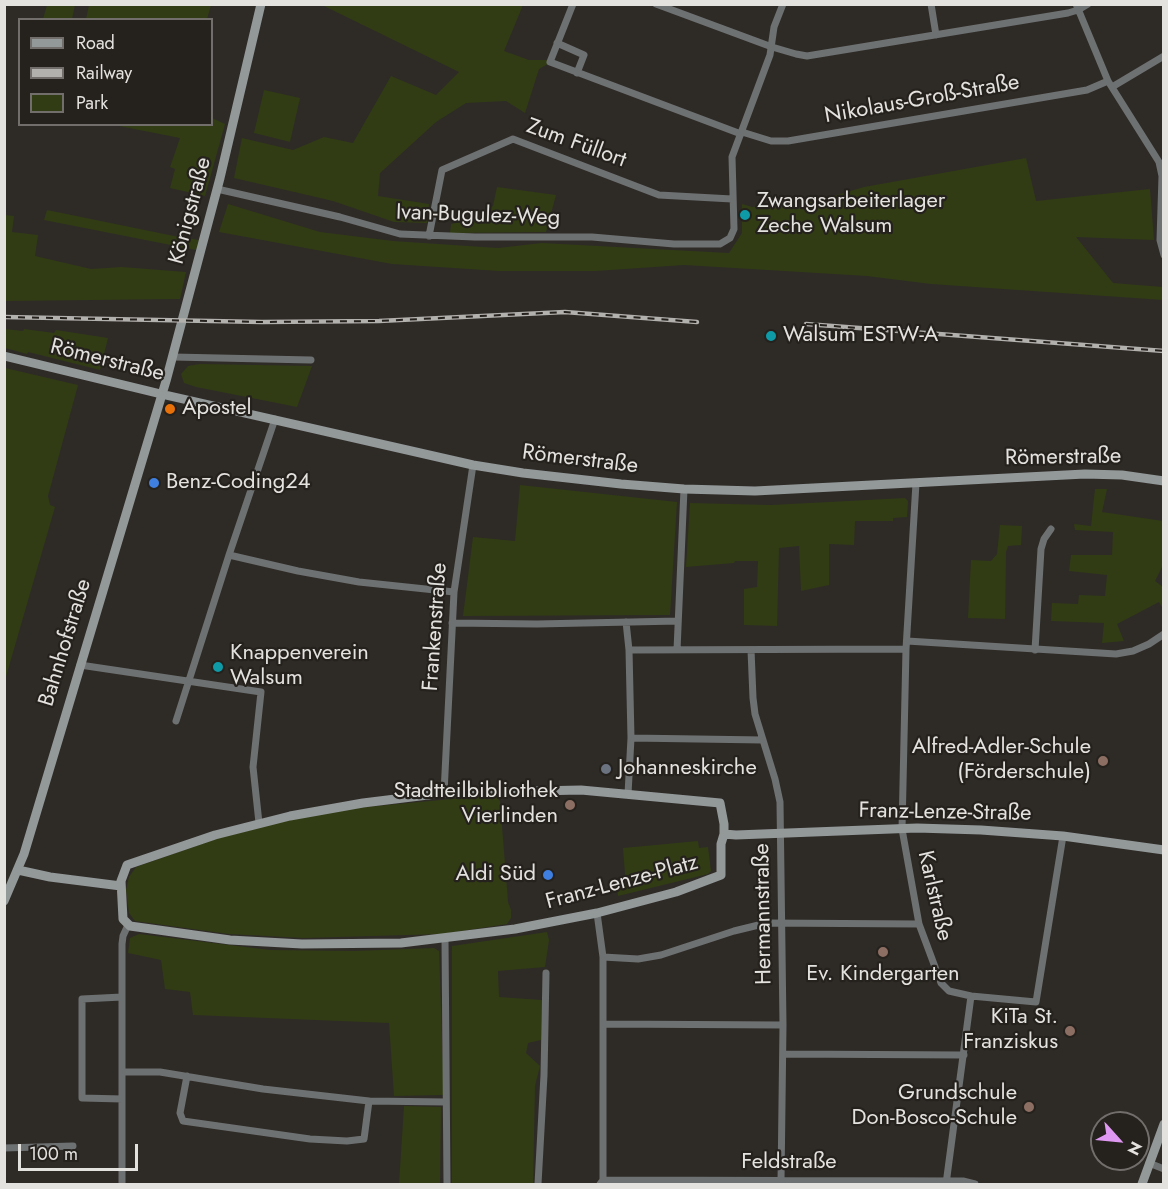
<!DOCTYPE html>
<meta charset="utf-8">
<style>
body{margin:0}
#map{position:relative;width:1168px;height:1189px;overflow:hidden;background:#2e2b27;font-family:Jost,sans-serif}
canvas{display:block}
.frame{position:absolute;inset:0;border:6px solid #e4e2df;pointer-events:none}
.legend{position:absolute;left:18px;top:18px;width:195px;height:108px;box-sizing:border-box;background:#25211d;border:2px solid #716e6b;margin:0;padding:8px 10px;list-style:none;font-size:18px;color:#e4e2df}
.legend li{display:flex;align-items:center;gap:12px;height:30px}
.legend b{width:30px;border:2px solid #716e6b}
.north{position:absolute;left:1090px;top:1111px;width:60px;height:60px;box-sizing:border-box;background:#25211d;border:2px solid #716e6b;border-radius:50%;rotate:117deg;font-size:16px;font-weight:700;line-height:24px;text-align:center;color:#e4e2df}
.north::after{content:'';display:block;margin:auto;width:21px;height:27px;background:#df98f1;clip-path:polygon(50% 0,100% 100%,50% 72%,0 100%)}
.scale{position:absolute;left:18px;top:1144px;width:120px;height:27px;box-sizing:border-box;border:3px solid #e4e2df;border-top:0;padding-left:8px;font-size:18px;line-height:21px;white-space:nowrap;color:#e4e2df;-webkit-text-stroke:4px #25211d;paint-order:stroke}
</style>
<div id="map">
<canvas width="1168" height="1189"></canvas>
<div class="frame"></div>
<ul class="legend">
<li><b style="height:8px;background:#939899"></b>Road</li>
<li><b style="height:8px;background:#b3b1ae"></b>Railway</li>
<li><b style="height:16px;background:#313c14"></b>Park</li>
</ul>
<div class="north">N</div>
<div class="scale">100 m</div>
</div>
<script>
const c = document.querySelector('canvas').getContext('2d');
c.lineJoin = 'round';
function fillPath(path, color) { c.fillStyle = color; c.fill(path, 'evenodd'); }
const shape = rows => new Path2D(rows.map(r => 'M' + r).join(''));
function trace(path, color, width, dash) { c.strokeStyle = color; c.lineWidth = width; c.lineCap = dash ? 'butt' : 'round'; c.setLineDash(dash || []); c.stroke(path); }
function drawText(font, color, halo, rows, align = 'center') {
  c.font = font + ' Jost,sans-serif'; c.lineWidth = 4.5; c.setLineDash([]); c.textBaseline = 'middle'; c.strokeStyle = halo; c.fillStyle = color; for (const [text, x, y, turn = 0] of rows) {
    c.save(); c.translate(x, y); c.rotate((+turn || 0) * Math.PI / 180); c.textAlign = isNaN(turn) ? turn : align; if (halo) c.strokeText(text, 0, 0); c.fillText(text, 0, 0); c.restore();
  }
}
const green = shape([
 [47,5,75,5,72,19,43,19],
 [89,5,89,4,211,5,207,19,86,19],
 [322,5,523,5,504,51,529,60,549,60,548,64,539,69,525,113,506,101,466,103,436,122,380,173,378,196,429,204,427,223,394,222,333,201,234,178,242,138,293,150,324,137,353,143,391,76,436,95,459,72],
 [264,90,300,98,290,142,254,133],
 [212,118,225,124,205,196,170,188,175,169,170,167,180,138,114,125,212,124],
 [1026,158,1036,201,1150,189,1154,240,1076,237,1113,283,1163,287,1163,300,931,284,867,276,684,265,596,271,499,271,392,264,219,232,228,204,320,232,393,241,498,248,542,243,729,253,742,233,742,204,752,207,813,202,864,187],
 [497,187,556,195,546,232,450,233,451,224,473,219,493,206],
 [47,210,174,236,199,240,196,250,44,220],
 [4,215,14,216,12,232,38,235,35,256,91,269,122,267,186,272,180,299,5,301],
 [24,329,54,333,56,330,108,338,100,370,28,352,27,354,5,348,5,329,23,331],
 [200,364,312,366,297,407,196,387,184,383,181,374,188,366],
 [5,368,78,385,48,496,50,505,55,507,5,680],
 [520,485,677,502,670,615,463,616,473,537,515,541],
 [1095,489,1107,489,1102,512,1163,521,1163,565,1155,581,1163,587,1163,609,1159,602,1117,624,1124,641,1102,643,1104,623,1051,621,1052,603,1078,604,1079,595,1105,596,1107,575,1069,571,1071,555,1112,555,1113,532,1075,530,1074,524,1091,526],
 [905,498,908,501,907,517,893,518,893,521,855,521,854,545,829,544,829,585,801,591,799,546,779,548,777,626,744,625,744,589,757,587,758,561,735,561,734,563,686,567,690,503,771,505],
 [1000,525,1022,526,1021,545,1008,546,1006,552,1005,619,968,618,971,560,991,561,997,554],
 [494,795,500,801,508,902,511,910,511,918,507,924,442,934,304,938,229,934,135,921,129,913,126,890,129,877,136,867,259,824,334,810],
 [698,841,699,848,708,847,711,871,708,874,618,896,617,888,625,874,623,848],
 [547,932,549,940,545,967,498,971,499,997,542,1000,541,1040,528,1043,526,1053,540,1066,535,1086,533,1184,452,1184,452,946],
 [139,934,270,950,354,951,434,948,439,951,444,1095,394,1096,389,1023,193,1015,190,992,165,989,161,960,128,953,130,938],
 [404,1106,441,1107,440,1184,399,1184]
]);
const street = shape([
 [573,4,550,62,741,134],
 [656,4,772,47,796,54,807,56,1068,13,1078,10,1088,4],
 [931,4,936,35],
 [1076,4,1108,81,1159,162,1162,176,1160,240,1164,255],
 [557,43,584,55,577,73],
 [1112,87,1164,56],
 [742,132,771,141,788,141,1087,90,1108,81],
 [217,189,340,217,400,234,475,237,592,237,674,244,720,244,730,238,734,229,732,157,770,55,774,27,783,4],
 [429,236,442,170,513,139,659,195,732,199],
 [173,357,311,360],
 [916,483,906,649,902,829,919,924,941,983,949,991,971,996,946,1184],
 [229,555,298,571,359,582,454,592],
 [626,622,629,650,631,738,628,794],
 [452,623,537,624,678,621],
 [907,641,1116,654,1133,651,1149,644,1164,634],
 [629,650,906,649],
 [677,650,684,489],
 [751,650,753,698,755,714,775,779,780,802,783,1025,781,1181],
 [1035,650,1041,549,1044,539,1051,529],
 [80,665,261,692,253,767,259,823],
 [176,721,229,555,275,419],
 [631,738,763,740],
 [444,793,454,592,473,465],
 [597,913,603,957,603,1180,600,1184],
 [445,939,447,1184],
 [603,957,638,959,661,955,734,931,767,923,919,924],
 [971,996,1036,1002,1063,836],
 [122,997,82,999,82,1098,122,1099],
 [603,1024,783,1025],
 [783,1054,964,1055],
 [122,1072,160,1072,263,1089,369,1101,446,1102],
 [187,1076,180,1113,183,1121,310,1139,347,1141,364,1139,369,1101],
 [4,1148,73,1146],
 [1149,1163,1164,1169],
 [603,1180,963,1181,975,1184],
 [122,1184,122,944,123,936,128,925],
 [538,1184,544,1075,546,973]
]);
const secondary = shape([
 [4,356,161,394,473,465,523,473,621,484,684,489,755,491,1085,474,1122,475,1164,481],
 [581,790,720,803,724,824,724,834,721,844,721,875,676,892,597,913,515,929,401,943,302,944,230,940,130,926,123,919,121,881,127,865,215,835,290,816,363,803,444,793,581,790],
 [724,834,736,835,917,828,981,830,1063,836,1164,850],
 [18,870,50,877,121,886],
 [4,901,24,854,166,381,220,178,261,4],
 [1142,1184,1164,1124]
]);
const rail = shape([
 [4,317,262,322,379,321,565,312,697,322],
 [806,324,1164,351]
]);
const markers = [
 [745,215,6,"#0f9aa8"],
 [771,336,6,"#0f9aa8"],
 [170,409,6,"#e8710a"],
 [154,483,6,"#3f7fe0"],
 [218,667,6,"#0f9aa8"],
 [1103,761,6,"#8d6e63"],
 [606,769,6,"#6b7280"],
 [570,805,6,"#8d6e63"],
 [548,875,6,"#3f7fe0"],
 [883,952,6,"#8d6e63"],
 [1070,1031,6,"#8d6e63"],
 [1029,1107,6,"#8d6e63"]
];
const streetNames = [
 ["Nikolaus-Groß-Straße",922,100,-10],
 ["Zum Füllort",576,144,20],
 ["Königstraße",191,211,-75],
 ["Ivan-Bugulez-Weg",478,216,2],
 ["Römerstraße",107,361,14],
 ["Römerstraße",1063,458,-1],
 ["Römerstraße",580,460,7],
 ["Frankenstraße",436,627,-86],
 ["Bahnhofstraße",66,643,-73],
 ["Franz-Lenze-Straße",945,813,1],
 ["Franz-Lenze-Platz",622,883,-15],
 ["Karlstraße",934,896,77],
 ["Hermannstraße",764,914,-91],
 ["Feldstraße",789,1163]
];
const poiNames = [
 ["Zwangsarbeiterlager",757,202],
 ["Zeche Walsum",757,227],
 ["Walsum ESTW-A",783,336],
 ["Apostel",182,409],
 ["Benz-Coding24",166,483],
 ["Knappenverein",230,654],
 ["Walsum",230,679],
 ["Alfred-Adler-Schule",1091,748,"right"],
 ["(Förderschule)",1091,773,"right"],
 ["Johanneskirche",618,769],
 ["Stadtteilbibliothek",558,792,"right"],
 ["Vierlinden",558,817,"right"],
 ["Aldi Süd",536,875,"right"],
 ["Ev. Kindergarten",883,975,"center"],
 ["KiTa St.",1058,1018,"right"],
 ["Franziskus",1058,1043,"right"],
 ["Grundschule",1017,1094,"right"],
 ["Don-Bosco-Schule",1017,1119,"right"]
];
fillPath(green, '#313c14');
trace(street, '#6e7171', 7);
trace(secondary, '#939899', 9);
trace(rail, '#b3b1ae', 4.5);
trace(rail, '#25211d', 2, [7]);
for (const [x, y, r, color] of markers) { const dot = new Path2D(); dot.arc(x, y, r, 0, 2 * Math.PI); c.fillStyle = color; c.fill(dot); trace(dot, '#25211d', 2); }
drawText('22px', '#e4e2df', '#25211d', streetNames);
drawText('22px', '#e4e2df', '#25211d', poiNames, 'left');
</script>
